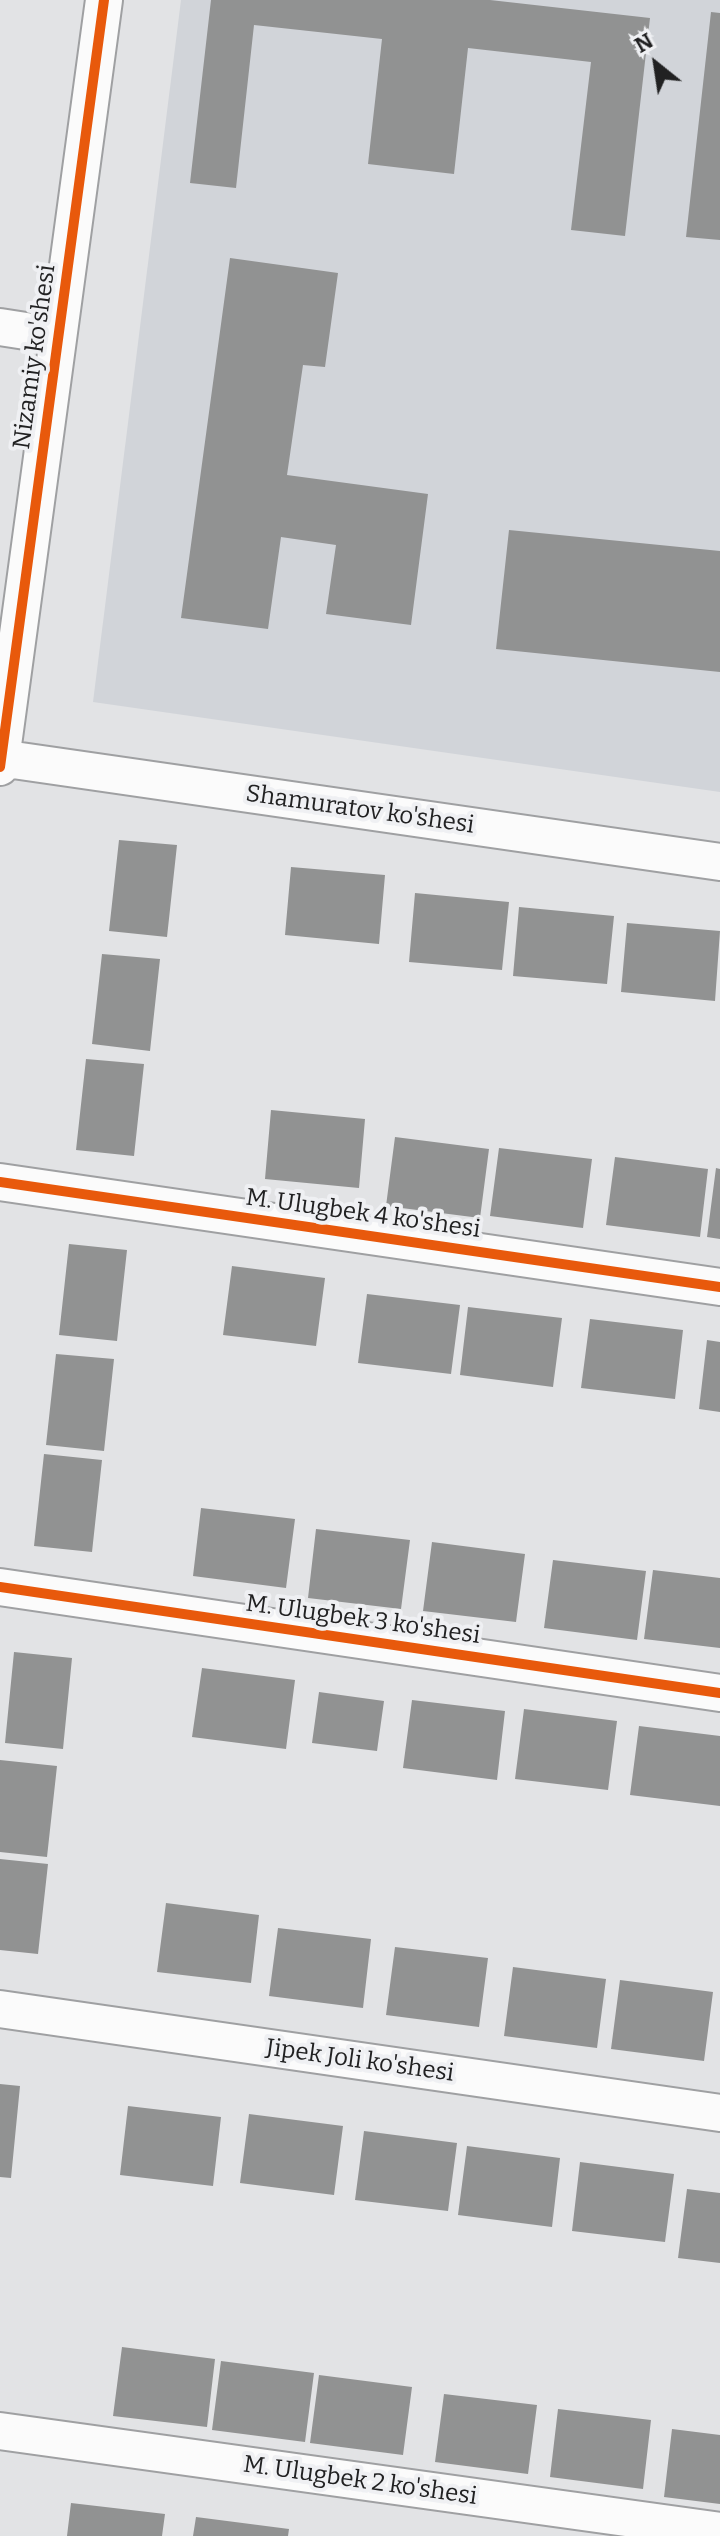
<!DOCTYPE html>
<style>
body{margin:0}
#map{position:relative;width:720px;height:2536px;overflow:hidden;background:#e2e3e5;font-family:Bitter,serif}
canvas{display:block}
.north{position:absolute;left:616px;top:24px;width:80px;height:80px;-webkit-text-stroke:6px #eff0f3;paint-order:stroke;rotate:330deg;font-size:22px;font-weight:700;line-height:32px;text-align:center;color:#212122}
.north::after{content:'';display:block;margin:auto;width:28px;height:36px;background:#212122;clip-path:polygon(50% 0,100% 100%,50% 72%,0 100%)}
</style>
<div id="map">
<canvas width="720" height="2536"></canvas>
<div class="north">N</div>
</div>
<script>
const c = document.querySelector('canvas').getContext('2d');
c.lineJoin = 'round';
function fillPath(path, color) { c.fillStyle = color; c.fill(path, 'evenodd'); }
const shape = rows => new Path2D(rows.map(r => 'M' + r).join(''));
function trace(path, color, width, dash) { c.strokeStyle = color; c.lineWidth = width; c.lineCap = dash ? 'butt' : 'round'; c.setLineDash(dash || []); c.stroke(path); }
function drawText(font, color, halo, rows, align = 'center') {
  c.font = font + ' Bitter,serif'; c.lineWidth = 8; c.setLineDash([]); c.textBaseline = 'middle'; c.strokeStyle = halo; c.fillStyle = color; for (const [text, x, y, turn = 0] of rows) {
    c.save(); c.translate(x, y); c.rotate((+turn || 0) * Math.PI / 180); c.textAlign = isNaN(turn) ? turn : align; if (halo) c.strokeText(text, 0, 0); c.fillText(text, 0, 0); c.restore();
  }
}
const built = shape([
 [181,0,720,0,720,792,93,702]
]);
const building = shape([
 [211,0,490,0,650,18,625,236,571,230,591,62,468,48,454,174,368,164,382,39,254,25,236,188,190,183],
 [711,12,720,13,720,240,686,237],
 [230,258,338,273,325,367,303,365,287,475,428,494,411,625,326,614,336,545,281,537,268,629,181,618],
 [509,530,720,551,720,672,496,649],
 [119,840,177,845,167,937,109,931],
 [291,867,385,875,379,944,285,935],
 [415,893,509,902,502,970,409,962],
 [519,907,614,916,607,984,513,976],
 [627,923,720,931,715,1001,621,992],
 [102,954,160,959,150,1051,92,1044],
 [86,1059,144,1064,134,1156,76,1150],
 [271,1110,365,1119,359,1188,265,1179],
 [395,1137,489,1149,480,1218,386,1206],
 [499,1148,592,1159,583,1228,490,1216],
 [615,1157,708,1169,700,1237,606,1225],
 [716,1168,720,1169,720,1239,707,1237],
 [69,1244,127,1250,117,1341,59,1335],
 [232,1266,325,1278,316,1346,223,1335],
 [367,1294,460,1305,451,1374,358,1363],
 [468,1307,562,1318,553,1387,460,1375],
 [590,1319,683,1330,675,1399,581,1388],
 [707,1340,720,1342,720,1412,699,1409],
 [56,1354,114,1359,104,1451,46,1445],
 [44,1454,102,1460,92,1552,34,1546],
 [201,1508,295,1519,286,1588,193,1576],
 [316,1529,410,1540,401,1609,308,1598],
 [432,1542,525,1554,516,1622,423,1611],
 [553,1560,646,1571,637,1640,544,1628],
 [653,1570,720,1578,720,1648,644,1639],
 [14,1652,72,1658,63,1749,5,1743],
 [202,1668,295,1680,286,1749,192,1737],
 [319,1692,384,1701,377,1751,312,1743],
 [412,1700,505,1711,497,1780,403,1768],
 [524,1709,617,1721,608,1790,515,1779],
 [639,1726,720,1736,720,1806,630,1795],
 [0,1760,57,1766,47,1857,0,1852],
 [0,1859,48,1864,38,1954,0,1950],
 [166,1903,259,1915,251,1983,157,1972],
 [278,1928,371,1939,363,2008,269,1996],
 [395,1947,488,1958,479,2027,386,2015],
 [513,1967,606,1979,597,2048,504,2036],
 [620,1980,713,1992,704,2061,611,2049],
 [0,2084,20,2086,11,2178,0,2177],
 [128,2106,221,2117,213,2186,120,2175],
 [249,2114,343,2126,334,2195,240,2183],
 [364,2131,457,2143,448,2211,355,2200],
 [467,2146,560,2158,552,2227,458,2215],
 [580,2162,674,2174,665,2242,572,2231],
 [687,2189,720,2193,720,2263,678,2258],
 [122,2347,215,2359,207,2427,113,2416],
 [221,2361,314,2373,305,2442,212,2430],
 [319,2375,412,2387,403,2455,310,2443],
 [444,2394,537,2405,528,2474,435,2462],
 [558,2409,651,2420,643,2489,550,2477],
 [672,2429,720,2435,720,2504,664,2497],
 [71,2503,165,2514,162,2536,67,2536],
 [196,2517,289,2529,288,2536,193,2536]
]);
const street = shape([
 [0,327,58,336],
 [0,758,720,862],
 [0,767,104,0],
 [0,1182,720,1287],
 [0,1587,720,1693],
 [0,2009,720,2113],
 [0,2431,720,2531]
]);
const cycleway = shape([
 [0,767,104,0],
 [0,1182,720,1287],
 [0,1587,720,1693]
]);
const streetNames = [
 ["Nizamiy ko'shesi",35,357,-82],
 ["Shamuratov ko'shesi",360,810,8],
 ["M. Ulugbek 4 ko'shesi",363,1214,8],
 ["M. Ulugbek 3 ko'shesi",363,1620,8],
 ["Jipek Joli ko'shesi",360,2061,8],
 ["M. Ulugbek 2 ko'shesi",360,2481,8]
];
fillPath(built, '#d1d4d9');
fillPath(building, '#919292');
trace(street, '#9fa0a2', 40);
trace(street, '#fbfbfb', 36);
trace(cycleway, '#e8590c', 10);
drawText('24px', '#212122', '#eff0f3', streetNames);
</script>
